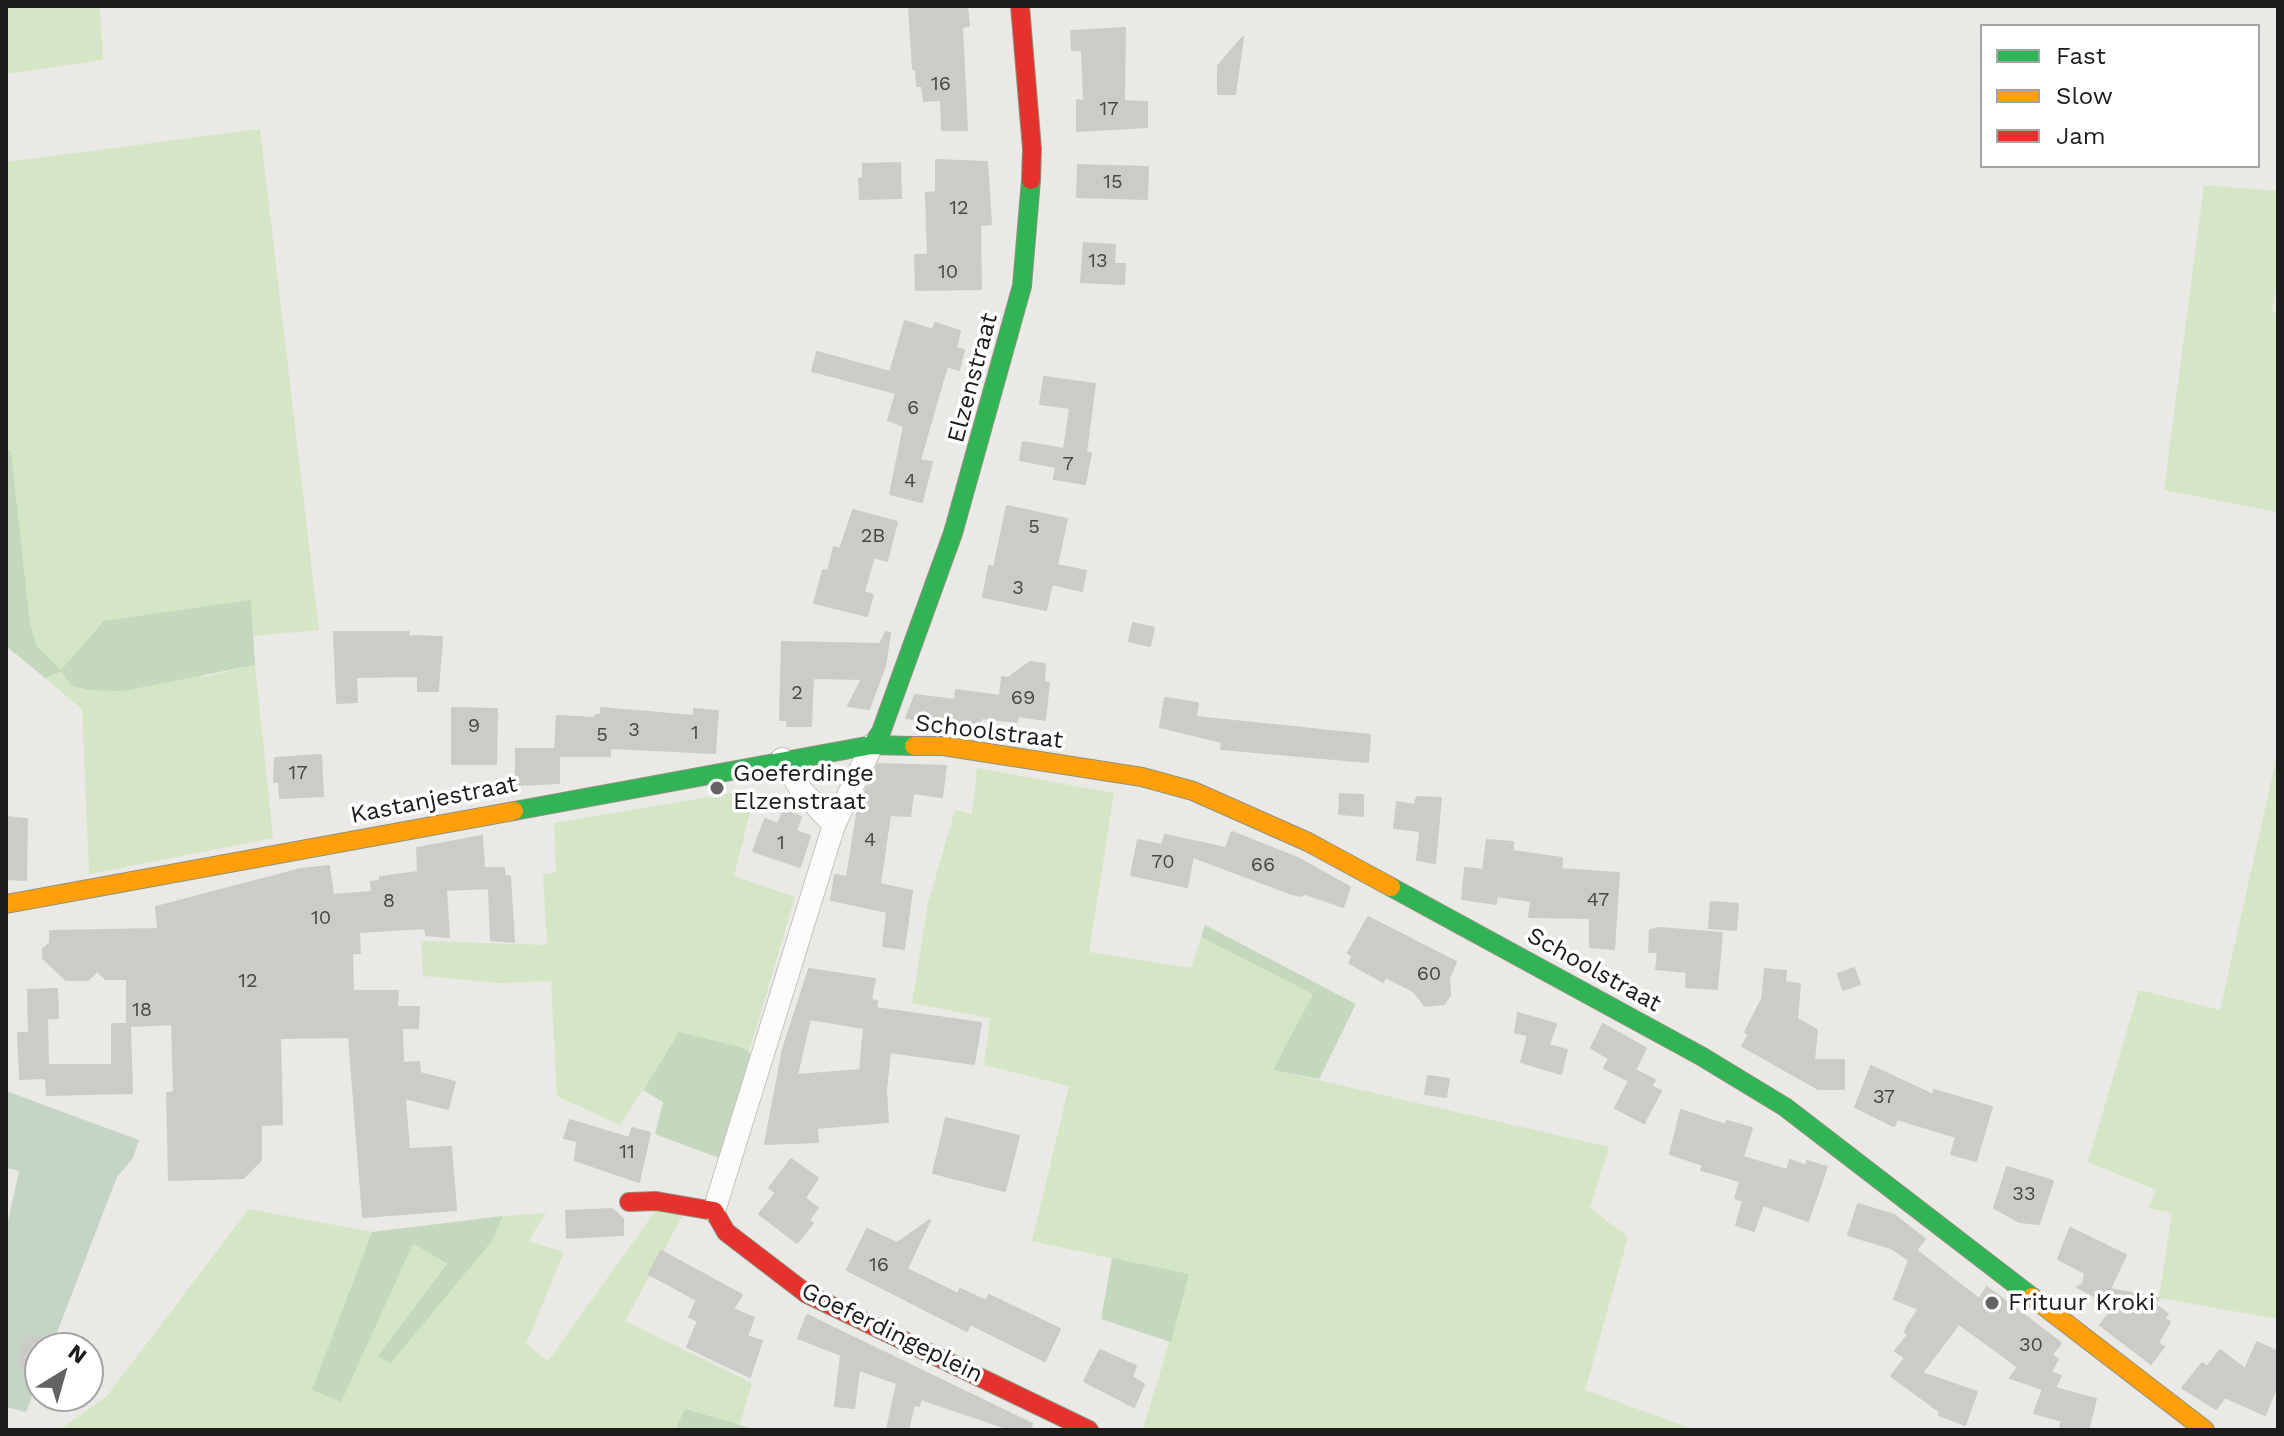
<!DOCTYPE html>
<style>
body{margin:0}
#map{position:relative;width:2284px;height:1436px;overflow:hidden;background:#eae9e5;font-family:"Work Sans",sans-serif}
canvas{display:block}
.frame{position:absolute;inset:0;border:8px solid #1c1c1c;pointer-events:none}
.legend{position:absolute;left:1980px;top:24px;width:280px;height:144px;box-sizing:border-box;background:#fff;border:2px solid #a4a4a4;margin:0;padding:10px 14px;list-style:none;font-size:24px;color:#1c1c1c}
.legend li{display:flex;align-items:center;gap:16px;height:40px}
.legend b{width:40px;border:2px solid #a4a4a4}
.north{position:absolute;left:24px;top:1332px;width:80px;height:80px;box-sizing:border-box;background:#fff;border:2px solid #a4a4a4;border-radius:50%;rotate:37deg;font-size:22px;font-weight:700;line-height:32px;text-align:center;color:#1c1c1c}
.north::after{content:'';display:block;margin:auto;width:28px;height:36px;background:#646462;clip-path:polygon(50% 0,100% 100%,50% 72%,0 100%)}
</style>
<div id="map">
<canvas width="2284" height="1436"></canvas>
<div class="frame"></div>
<ul class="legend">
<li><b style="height:10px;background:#30b455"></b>Fast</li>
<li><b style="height:10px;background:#ff9f0a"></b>Slow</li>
<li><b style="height:10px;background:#e5322d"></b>Jam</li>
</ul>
<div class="north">N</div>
</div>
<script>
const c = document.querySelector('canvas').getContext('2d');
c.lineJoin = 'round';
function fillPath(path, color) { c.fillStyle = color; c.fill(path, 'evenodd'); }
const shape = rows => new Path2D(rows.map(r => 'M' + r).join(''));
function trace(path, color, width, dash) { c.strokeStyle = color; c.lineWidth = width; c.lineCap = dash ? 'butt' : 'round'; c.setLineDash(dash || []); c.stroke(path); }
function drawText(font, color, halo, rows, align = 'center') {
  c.font = font + ' "Work Sans",sans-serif'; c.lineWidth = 7; c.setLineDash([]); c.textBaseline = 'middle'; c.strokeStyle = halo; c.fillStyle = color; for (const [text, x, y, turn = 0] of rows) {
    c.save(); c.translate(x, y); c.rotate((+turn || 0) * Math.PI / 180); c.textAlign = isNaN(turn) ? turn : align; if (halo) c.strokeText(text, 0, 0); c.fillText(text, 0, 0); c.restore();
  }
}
const grass = shape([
 [6,6,100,6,103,60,6,74],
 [260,129,319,630,254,636,251,600,200,678,255,665,273,838,89,874,82,709,45,678,61,670,37,646,30,623,11,452,6,451,6,162],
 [2204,185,2278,191,2278,274,2272,312,2278,314,2278,512,2164,490],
 [2278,751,2278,1319,2159,1298,2172,1213,2149,1208,2156,1190,2088,1162,2139,990,2220,1010],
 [977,768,1114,793,1089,952,1191,968,1201,937,1314,994,1274,1070,1609,1147,1590,1208,1628,1237,1585,1390,1696,1430,1143,1430,1189,1275,1032,1241,1069,1086,984,1065,990,1018,912,1003,928,903,955,810,972,814],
 [756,789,734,876,795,897,749,1052,679,1032,620,1125,557,1096,551,981,500,983,423,976,421,941,547,945,543,875,556,872,554,823],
 [249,1209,372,1232,313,1390,340,1402,413,1244,447,1262,379,1355,389,1364,492,1241,503,1216,546,1213,528,1241,564,1252,526,1344,548,1361,656,1210,684,1213,625,1321,752,1383,740,1425,685,1410,675,1430,59,1430,106,1397]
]);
const forest = shape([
 [6,451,11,451,30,623,37,646,61,670,104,621,251,600,255,665,123,691,89,690,72,686,61,671,45,678,6,646],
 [1205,925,1356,1004,1319,1079,1273,1070,1313,994,1201,937],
 [679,1032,740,1047,754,1055,722,1159,655,1134,663,1102,643,1090],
 [503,1216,492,1241,390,1364,378,1356,447,1263,413,1244,341,1402,312,1390,372,1232],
 [1112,1258,1189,1274,1171,1342,1101,1319],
 [685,1409,740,1425,757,1430,675,1430]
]);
const cemetery = shape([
 [6,1091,139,1140,133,1158,117,1177,51,1348,40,1348,40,1376,26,1412,6,1407,6,1230,19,1171,6,1168]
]);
const building = shape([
 [909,6,967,6,969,26,962,27,967,130,942,130,941,100,924,101,922,86,917,86,916,69,913,69,909,6],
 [1125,28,1124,101,1147,102,1147,127,1077,131,1077,100,1084,101,1082,50,1072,50,1071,31,1125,28],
 [1243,37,1235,94,1218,94,1218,66,1243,37],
 [936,160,987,162,991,224,980,225,981,289,916,290,915,255,928,255,926,193,936,192,936,160],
 [900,163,901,198,860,199,859,179,863,178,863,164,900,163],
 [1078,165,1148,167,1147,199,1077,197,1078,165],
 [1084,243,1115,245,1114,264,1125,264,1124,284,1081,282,1084,243],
 [905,321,933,330,935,323,960,331,956,348,964,350,959,370,947,366,920,460,932,462,922,502,890,494,904,426,888,420,896,393,812,371,817,352,890,372,905,321],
 [1044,377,1095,384,1086,452,1091,453,1085,484,1054,479,1056,467,1020,460,1023,442,1064,449,1070,408,1040,404,1044,377],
 [1007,506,1067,519,1057,565,1086,571,1082,591,1052,584,1046,610,983,597,989,566,994,567,1007,506],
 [853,510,897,522,887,561,874,557,864,592,873,595,867,616,814,603,823,570,828,571,834,547,840,549,853,510],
 [1133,623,1154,628,1150,646,1129,641,1133,623],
 [334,632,409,632,409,636,442,637,438,691,418,691,418,676,356,677,357,702,337,703,334,632],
 [886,632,890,633,885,666,869,709,848,706,862,679,813,678,811,726,787,726,787,720,780,720,782,642,880,644,886,632],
 [1030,662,1045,664,1044,682,1049,683,1045,720,1018,716,1017,722,981,718,980,729,906,718,915,695,955,700,956,690,1000,696,1002,677,1008,678,1030,662],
 [1165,698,1198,703,1196,717,1370,735,1368,762,1221,749,1222,742,1160,727,1165,698],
 [452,708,497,709,496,764,452,764,452,708],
 [601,708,694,716,694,709,718,711,715,753,610,748,610,756,559,756,559,783,516,785,516,749,555,749,557,716,595,718,596,715,601,715,601,708],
 [321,755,323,796,280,798,279,782,274,782,275,758,321,755],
 [878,764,946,766,942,797,913,793,910,816,890,815,880,884,912,891,904,949,883,946,887,912,831,900,835,875,847,877,858,807,878,764],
 [1340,794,1363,795,1363,816,1339,814,1340,794],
 [1417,797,1441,798,1435,863,1417,860,1420,831,1394,828,1397,802,1414,805,1417,797],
 [784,810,801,817,796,831,810,836,800,867,753,851,765,819,778,824,784,810],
 [6,817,27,819,26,880,6,879,6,817],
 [1232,832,1300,859,1350,887,1343,907,1303,893,1302,896,1292,894,1193,857,1187,887,1131,875,1138,840,1162,845,1165,835,1226,848,1232,832],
 [482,836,484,868,504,868,505,877,510,876,514,942,491,940,489,888,446,890,449,937,426,935,425,928,359,932,360,953,352,953,353,991,398,991,397,1007,419,1007,418,1028,402,1028,403,1063,419,1062,420,1073,455,1082,448,1109,405,1098,409,1149,451,1147,456,1210,363,1217,349,1037,280,1038,282,1124,261,1125,261,1160,243,1178,169,1180,167,1093,174,1092,172,1024,130,1026,132,1093,47,1095,46,1078,20,1079,18,1033,29,1033,28,990,57,989,58,1018,47,1018,48,1065,112,1065,112,1024,127,1024,127,979,106,979,97,971,88,980,66,980,43,958,43,949,50,943,50,931,158,929,156,907,301,869,329,866,333,895,372,892,371,882,380,881,380,877,418,872,417,848,482,836],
 [1487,840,1513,842,1513,851,1562,858,1561,869,1619,873,1614,949,1590,947,1590,918,1529,917,1531,901,1497,896,1496,904,1462,899,1465,868,1483,870,1487,840],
 [1711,902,1738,904,1736,930,1709,928,1711,902],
 [1368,917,1456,962,1449,978,1450,995,1444,1004,1425,1006,1413,991,1386,977,1383,982,1349,963,1353,956,1348,953,1368,917],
 [1660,928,1722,933,1717,989,1686,987,1687,972,1656,969,1658,952,1649,952,1650,930,1660,928],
 [1854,968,1860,984,1843,990,1838,974,1854,968],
 [809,969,875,979,871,1000,877,1001,876,1008,981,1023,974,1064,890,1052,886,1090,888,1122,817,1128,818,1142,765,1144,783,1049,809,969],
 [810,1019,864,1028,860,1070,797,1075,810,1019],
 [1765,969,1786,971,1785,982,1800,984,1797,1019,1817,1030,1814,1060,1844,1060,1844,1089,1818,1089,1742,1046,1749,1034,1745,1032,1762,999,1765,969],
 [1518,1013,1556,1024,1549,1045,1567,1050,1561,1074,1521,1062,1528,1035,1515,1033,1518,1013],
 [1603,1024,1646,1048,1635,1070,1655,1080,1651,1086,1661,1091,1644,1123,1615,1108,1629,1081,1604,1068,1609,1059,1591,1048,1603,1024],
 [1871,1066,1933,1095,1934,1090,1992,1107,1976,1161,1951,1154,1956,1137,1897,1119,1894,1126,1855,1107,1871,1066],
 [1428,1076,1449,1079,1446,1097,1425,1094,1428,1076],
 [1681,1110,1726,1125,1727,1121,1752,1128,1743,1157,1787,1170,1790,1160,1806,1166,1807,1161,1827,1167,1808,1221,1763,1205,1754,1231,1736,1225,1743,1201,1735,1198,1740,1181,1701,1170,1703,1165,1670,1154,1681,1110],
 [946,1118,1019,1136,1005,1191,933,1173,946,1118],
 [570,1120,629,1138,632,1128,650,1133,639,1182,575,1160,577,1141,564,1138,570,1120],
 [791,1159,818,1178,805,1198,818,1208,809,1220,813,1223,797,1243,759,1214,776,1193,769,1188,791,1159],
 [2007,1167,2053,1181,2039,1224,2020,1222,1994,1208,2007,1167],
 [1858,1204,1894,1215,1925,1239,1916,1250,1979,1299,1987,1287,2061,1343,2052,1355,2058,1359,2051,1372,2061,1376,2055,1388,2096,1399,2088,1430,2059,1430,2062,1421,2034,1413,2043,1389,2010,1378,2018,1367,1959,1324,1922,1373,1977,1392,1965,1425,1939,1415,1940,1412,1891,1376,1905,1358,1895,1351,1908,1335,1905,1332,1909,1323,1919,1309,1894,1299,1909,1260,1891,1248,1848,1235,1858,1204],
 [612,1209,623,1219,623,1235,567,1238,566,1211,612,1209],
 [930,1220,907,1269,958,1294,960,1289,986,1301,989,1295,1060,1329,1045,1361,970,1324,967,1331,847,1270,867,1229,897,1243,930,1220],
 [2070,1228,2126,1255,2110,1289,2159,1298,2155,1304,2168,1314,2164,1318,2170,1322,2158,1343,2164,1347,2151,1364,2100,1325,2114,1307,2077,1287,2083,1284,2085,1273,2058,1259,2070,1228],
 [661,1251,742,1295,733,1309,754,1318,747,1336,762,1341,750,1377,687,1347,698,1321,689,1317,697,1300,649,1274,661,1251],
 [807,1315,1032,1424,1030,1430,1012,1430,921,1399,919,1406,914,1405,908,1430,887,1430,897,1383,859,1370,854,1408,835,1406,841,1355,798,1338,807,1315],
 [25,1336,40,1339,40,1371,18,1366,25,1336],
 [2257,1342,2278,1352,2278,1384,2265,1415,2225,1397,2216,1409,2182,1388,2202,1363,2207,1367,2220,1350,2245,1369,2257,1342],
 [1100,1350,1136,1366,1132,1377,1144,1384,1134,1407,1084,1381,1100,1350]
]);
const street = shape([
 [782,759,802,791,834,825],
 [714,1211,834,825,872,745]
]);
const fast = shape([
 [872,745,881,732,953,533,1022,286,1031,180],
 [514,811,872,745,914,746],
 [1391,887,1701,1056,1785,1107,2032,1297]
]);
const slow = shape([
 [914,746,943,746,1142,777,1193,791,1308,842,1391,887],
 [6,904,514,811],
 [2032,1297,2205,1430]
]);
const jam = shape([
 [1020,6,1032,149,1031,180],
 [629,1202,656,1201,714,1211,726,1232,807,1294,1089,1430]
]);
const markers = [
 [717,788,8,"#646462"],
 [1992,1303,8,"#646462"]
];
const numberNames = [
 ["16",941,84],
 ["17",1109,109],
 ["15",1113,182],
 ["12",959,208],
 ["13",1098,261],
 ["10",948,272],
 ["6",913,408],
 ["7",1068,464],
 ["4",910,481],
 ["5",1034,527],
 ["2B",873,536],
 ["3",1018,588],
 ["2",797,693],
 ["69",1023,698],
 ["9",474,726],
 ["3",634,730],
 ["1",695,733],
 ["5",602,735],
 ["17",298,773],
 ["4",870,840],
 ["1",781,843],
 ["70",1163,862],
 ["66",1263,865],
 ["47",1598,900],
 ["8",389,901],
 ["10",321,918],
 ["60",1429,974],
 ["12",248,981],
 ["18",142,1010],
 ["37",1884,1097],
 ["11",627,1152],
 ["33",2024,1194],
 ["16",879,1265],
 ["30",2031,1345]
];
const streetNames = [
 ["Elzenstraat",973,378,-75],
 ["Schoolstraat",989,732,7],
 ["Kastanjestraat",434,800,-11],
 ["Schoolstraat",1594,970,29],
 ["Goeferdingeplein",892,1333,26]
];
const poiNames = [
 ["Goeferdinge",733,774],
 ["Elzenstraat",733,802],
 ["Frituur Kroki",2008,1303]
];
fillPath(grass, '#d4e6c5');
fillPath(forest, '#c3d8bc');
fillPath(cemetery, '#c4d5c6');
fillPath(building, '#cdcbc8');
trace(building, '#cdcbc6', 2);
trace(street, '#c3c2c1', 24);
trace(fast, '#8f927f', 20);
trace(slow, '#8f927f', 20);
trace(jam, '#8f927f', 20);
trace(street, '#fcfcfb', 22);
trace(fast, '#30b455', 18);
trace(slow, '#ff9f0a', 18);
trace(jam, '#e5322d', 18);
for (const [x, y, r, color] of markers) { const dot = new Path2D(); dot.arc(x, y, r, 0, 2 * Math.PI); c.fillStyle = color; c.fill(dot); trace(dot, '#fff', 3); }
drawText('20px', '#484847', null, numberNames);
drawText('24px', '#1c1c1c', '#fff', streetNames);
drawText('24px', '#1c1c1c', '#fff', poiNames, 'left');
</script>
